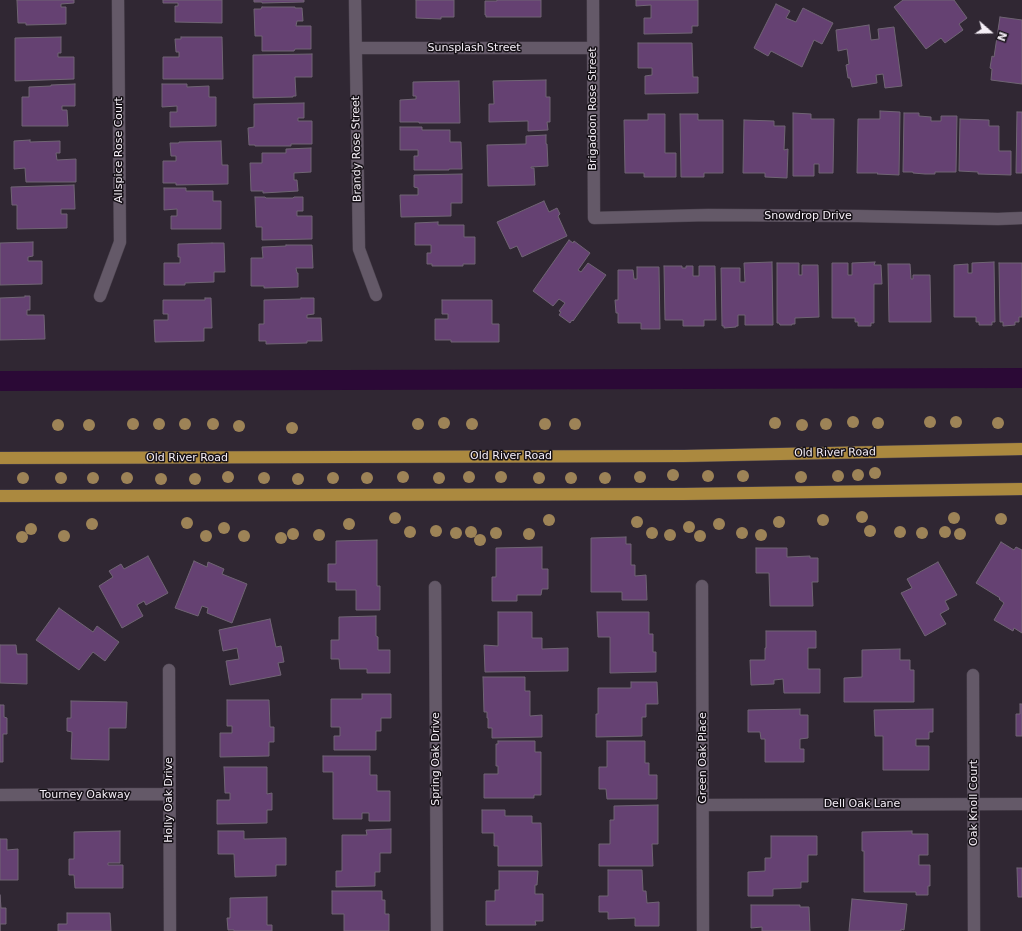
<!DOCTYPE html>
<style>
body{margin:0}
#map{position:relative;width:1022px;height:931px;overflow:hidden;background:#302733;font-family:"DejaVu Sans",sans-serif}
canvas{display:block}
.north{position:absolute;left:970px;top:12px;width:40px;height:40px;-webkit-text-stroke:3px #161117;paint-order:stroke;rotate:110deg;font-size:11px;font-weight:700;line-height:16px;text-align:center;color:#f5eff7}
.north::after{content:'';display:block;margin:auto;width:14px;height:18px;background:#f5eff7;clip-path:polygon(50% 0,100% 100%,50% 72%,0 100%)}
</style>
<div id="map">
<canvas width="1022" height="931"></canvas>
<div class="north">N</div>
</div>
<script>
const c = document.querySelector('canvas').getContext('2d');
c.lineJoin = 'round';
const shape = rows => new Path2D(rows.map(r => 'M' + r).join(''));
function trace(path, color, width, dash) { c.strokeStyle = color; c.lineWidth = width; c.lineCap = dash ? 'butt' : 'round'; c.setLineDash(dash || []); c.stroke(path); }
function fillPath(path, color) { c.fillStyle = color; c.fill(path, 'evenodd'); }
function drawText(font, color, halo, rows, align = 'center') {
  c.font = font + ' "DejaVu Sans",sans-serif'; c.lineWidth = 3; c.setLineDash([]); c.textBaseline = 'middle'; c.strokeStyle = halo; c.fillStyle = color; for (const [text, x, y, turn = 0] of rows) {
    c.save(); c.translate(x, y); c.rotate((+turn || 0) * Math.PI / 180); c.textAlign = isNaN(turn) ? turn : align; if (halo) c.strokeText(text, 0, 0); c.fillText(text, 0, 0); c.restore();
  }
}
const canal = shape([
 [0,381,1022,378]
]);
const building = shape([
 [17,0,74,0,74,3,61,4,61,7,66,7,66,24,26,25,26,23,18,23,17,0],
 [163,0,222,0,222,23,175,22,175,6,178,6,178,3,163,3,163,0],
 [254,0,304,0,304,2,262,3,262,2,254,2,254,0],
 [416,0,454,0,454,17,441,17,441,19,416,18,416,0],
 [497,0,541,0,541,17,486,17,486,15,485,15,485,1,497,1,497,0],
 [636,0,698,0,698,26,692,26,692,33,644,34,644,18,651,18,651,5,636,6,636,0],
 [903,0,954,0,967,18,959,24,963,30,945,43,941,38,926,49,894,7,903,0],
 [776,4,790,11,786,18,796,22,803,8,833,23,822,44,814,40,802,67,771,51,768,56,754,48,776,4],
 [262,7,295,7,295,8,302,8,303,21,297,21,296,26,311,26,311,49,295,49,294,51,262,51,262,36,255,36,254,9,261,9,262,7],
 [1000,17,1022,20,1022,84,991,80,992,69,990,68,992,56,994,57,1000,17],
 [869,25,871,40,879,39,878,29,894,27,902,86,885,88,883,74,876,75,877,83,852,87,850,78,848,78,846,65,849,64,847,49,838,51,836,30,869,25],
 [61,37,61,53,58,53,58,57,74,57,74,79,15,81,15,38,61,37],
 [181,37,222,37,223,79,163,79,163,57,179,57,179,52,176,52,175,39,181,39,181,37],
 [638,43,692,43,693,77,698,77,698,93,645,94,645,76,652,75,652,68,638,68,638,43],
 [312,54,312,77,295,77,296,96,293,96,293,97,253,98,253,55,312,54],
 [546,80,546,97,550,97,550,122,547,122,548,130,528,131,528,121,489,122,489,104,494,104,493,81,546,80],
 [459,81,460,123,419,123,419,122,400,122,400,100,416,99,416,96,413,96,413,82,459,81],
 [75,84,75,106,62,106,62,110,67,110,68,126,22,126,22,97,29,97,29,87,51,86,51,85,75,84],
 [162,84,187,84,187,87,209,86,209,97,216,97,216,126,170,127,170,112,177,112,177,106,162,107,162,84],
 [304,103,304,118,298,118,298,121,312,121,312,144,291,144,291,146,255,146,255,145,249,145,248,128,254,127,254,104,304,103],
 [880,111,900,112,899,175,877,174,878,173,857,173,858,119,880,119,880,111],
 [1017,112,1022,112,1022,173,1016,173,1017,112],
 [793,113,811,114,811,119,834,119,833,173,819,173,819,164,814,164,814,176,793,176,793,113],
 [904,113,919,113,919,116,931,117,931,121,941,121,941,116,957,116,956,172,935,172,935,174,925,174,913,173,913,172,903,172,904,113],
 [648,114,665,114,665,153,676,153,676,177,644,177,644,173,625,173,624,120,648,120,648,114],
 [680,114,698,114,698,120,723,120,723,173,704,173,704,177,681,177,680,114],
 [960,119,989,120,989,126,999,126,999,151,1011,151,1011,175,978,174,978,172,959,171,960,119],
 [744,120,774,121,774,126,785,126,784,150,788,149,787,178,765,177,765,173,743,173,744,120],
 [400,127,422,127,422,130,450,130,450,142,461,142,462,169,449,169,449,170,414,170,414,156,418,156,418,150,400,150,400,127],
 [546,135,546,144,547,144,548,166,531,167,531,168,534,168,535,185,488,186,487,145,526,144,526,136,546,135],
 [30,140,30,142,60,141,60,153,56,153,57,160,76,159,76,182,26,182,25,168,14,169,14,141,30,140],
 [221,141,222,165,228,165,228,184,176,185,176,183,163,183,163,161,176,161,176,156,171,156,170,143,179,143,179,142,221,141],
 [311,148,311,172,294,173,294,180,297,180,298,191,263,193,263,191,251,191,250,163,262,163,262,153,286,153,286,149,311,148],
 [462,174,462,203,451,203,451,216,401,217,400,195,418,195,418,188,414,187,414,175,462,174],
 [74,185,75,209,61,209,61,214,67,214,67,228,17,229,17,205,12,205,11,187,74,185],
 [164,188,186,188,186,191,213,191,213,201,221,201,221,229,171,229,171,216,177,216,177,209,164,210,164,188],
 [255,197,265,197,266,198,293,198,294,197,303,197,303,211,297,211,297,216,312,216,312,239,262,240,262,227,256,227,255,197],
 [544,201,549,212,557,208,560,214,558,216,567,236,522,257,517,246,510,249,497,222,544,201],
 [438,222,438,225,464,225,464,237,475,237,475,264,463,264,463,266,432,266,432,264,427,264,427,253,431,253,431,245,415,245,415,223,438,222],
 [569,240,573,243,574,241,590,253,578,270,581,272,588,263,606,275,573,321,572,320,570,323,559,315,561,312,559,311,565,303,559,299,553,306,533,291,569,240],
 [33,242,33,256,28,257,28,261,42,261,42,284,0,285,0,243,33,242],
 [212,243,224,243,225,272,214,272,214,282,185,283,185,285,164,285,164,263,180,263,180,257,178,257,178,244,212,243],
 [286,245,312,245,313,268,296,268,297,273,298,273,298,287,264,288,264,286,251,286,251,258,263,258,262,247,286,246,286,245],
 [772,262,773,325,745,325,745,315,738,315,738,326,736,326,736,327,724,328,724,326,722,326,721,268,740,268,740,282,745,282,744,263,772,262],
 [875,262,874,265,881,265,882,284,874,284,874,323,871,323,871,326,858,326,858,322,855,322,855,318,832,318,832,263,848,263,848,275,852,275,852,263,875,262],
 [994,262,995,322,992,322,992,325,979,325,979,322,976,322,976,317,954,317,954,265,968,264,968,273,972,273,972,263,994,262],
 [777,263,799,263,799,275,802,275,802,265,818,265,819,317,795,318,795,324,792,324,792,325,780,325,779,323,777,323,777,263],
 [999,263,1022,263,1022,317,1019,317,1019,322,1015,322,1015,325,1003,326,1003,322,1000,322,999,263],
 [888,264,910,264,911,279,913,279,913,275,930,275,931,322,889,322,888,264],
 [664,266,682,266,682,268,686,268,686,266,693,266,693,276,699,276,699,266,715,266,716,320,704,320,704,326,683,326,683,320,665,320,664,266],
 [637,267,659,267,660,329,641,329,641,323,618,323,618,313,616,313,615,300,618,300,618,270,633,270,634,279,637,279,637,267],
 [25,296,30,296,30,310,27,310,27,315,44,315,45,339,0,340,0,298,25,297,25,296],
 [205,298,211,298,212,328,204,328,204,341,155,342,154,320,168,320,168,314,163,314,163,300,205,300,205,298],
 [301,298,314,298,314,314,307,315,307,318,321,318,322,341,307,341,307,343,266,344,266,341,259,341,259,324,264,324,264,300,301,299,301,298],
 [442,300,492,300,492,324,499,324,499,342,451,342,451,340,435,340,435,319,448,319,448,314,442,314,442,300],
 [626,537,626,544,631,544,631,565,635,565,635,576,646,575,647,600,622,600,622,592,591,592,591,538,626,537],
 [377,540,377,586,380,586,380,610,356,610,356,590,336,590,336,582,328,582,328,564,336,564,336,541,377,540],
 [1001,542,1014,550,1016,547,1022,550,1022,633,1014,628,1013,631,994,620,1004,603,999,599,1000,598,976,583,1001,542],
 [542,547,542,569,548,569,548,589,542,589,541,595,517,595,517,601,492,601,492,577,496,577,496,548,542,547],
 [756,548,787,548,787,557,810,556,810,558,818,558,818,582,812,582,813,606,770,606,769,573,756,573,756,548],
 [148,556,168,593,146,605,144,601,137,605,143,616,122,628,99,586,113,577,109,571,121,564,124,569,148,556],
 [194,561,207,567,208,562,224,569,222,574,247,584,232,623,207,613,208,608,202,606,198,616,175,608,194,561],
 [938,562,957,595,945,601,949,609,940,614,946,624,925,636,901,593,912,588,907,579,938,562],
 [59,608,93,632,97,626,119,642,105,661,93,652,79,670,36,640,59,608],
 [498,612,532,612,532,638,542,638,542,649,568,648,568,671,485,672,484,645,498,646,498,612],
 [597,612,649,612,649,634,653,634,653,652,656,652,656,672,610,673,610,637,598,637,597,612],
 [376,616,376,636,378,637,378,650,390,650,390,673,367,673,367,669,340,669,339,659,331,659,331,640,339,640,339,617,376,616],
 [270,619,276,647,281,646,284,662,278,663,281,675,230,685,226,661,239,659,237,648,223,651,219,630,270,619],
 [766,631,816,631,816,648,808,648,808,669,820,669,820,693,784,693,783,679,774,680,774,684,751,685,750,660,765,660,765,648,766,648,766,631],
 [0,645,16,645,17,654,27,654,27,684,0,683,0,645],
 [900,649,900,660,910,660,910,670,914,670,914,702,844,702,844,678,862,677,862,650,900,649],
 [483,677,525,677,525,691,530,691,530,716,542,715,542,737,492,738,492,728,488,728,488,718,487,718,487,712,484,712,483,677],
 [631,682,657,682,658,704,646,704,646,717,642,717,642,736,596,737,596,714,598,714,598,688,631,688,631,682],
 [362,694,391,694,391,718,381,718,381,731,376,731,376,750,334,750,334,736,340,736,340,727,331,727,331,699,362,699,362,694],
 [227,700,269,700,270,727,274,727,274,742,269,742,269,756,220,757,220,733,232,733,232,726,227,726,227,700],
 [71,701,127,702,126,728,109,728,109,760,71,759,72,732,67,731,67,718,71,718,71,701],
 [1020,704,1022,704,1022,736,1016,736,1016,714,1020,714,1020,704],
 [0,705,4,705,4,717,7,718,7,734,3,734,3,762,0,762,0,705],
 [800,709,800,715,808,715,808,738,800,739,800,749,804,749,804,762,765,762,765,739,761,739,760,732,748,732,748,710,800,709],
 [933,709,933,732,929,732,929,739,916,739,916,746,929,746,929,770,883,770,883,736,875,736,874,710,933,709],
 [498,741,535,741,535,752,541,752,541,795,534,795,534,798,484,798,484,774,498,774,498,766,496,766,496,744,498,744,498,741],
 [607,741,645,741,645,763,649,763,649,775,657,775,657,799,607,799,606,789,599,789,599,767,607,767,607,741],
 [323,756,370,756,370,775,377,775,377,791,390,791,390,821,369,821,369,813,362,813,362,819,333,819,333,772,323,772,323,756],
 [224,767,267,767,267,794,272,793,272,810,267,810,267,823,217,824,217,800,230,800,230,793,225,793,224,767],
 [658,805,658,844,652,844,653,866,599,866,599,844,610,844,610,820,614,820,614,806,658,805],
 [482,810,505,810,505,816,532,816,532,823,541,823,542,866,498,866,498,846,494,846,494,833,482,833,482,810],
 [391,829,391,853,380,853,380,872,375,872,375,886,336,887,336,871,342,871,342,835,367,835,366,830,391,829],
 [120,831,120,863,108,863,108,865,123,865,123,888,75,888,74,875,69,875,69,859,74,859,74,832,120,831],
 [218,831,244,831,244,839,286,838,286,865,276,865,276,876,235,877,234,854,218,854,218,831],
 [912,831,912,834,928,834,928,855,919,855,919,865,930,865,930,886,928,886,928,895,916,895,916,892,864,892,864,851,862,851,862,832,912,831],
 [771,836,817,836,817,855,808,855,808,882,801,882,801,888,773,889,773,896,748,896,748,872,765,871,765,858,771,858,771,836],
 [0,839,7,839,7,850,18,849,18,880,0,880,0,839],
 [1017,868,1022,868,1022,897,1018,897,1017,868],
 [608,870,642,870,643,891,646,891,647,903,659,902,659,926,635,926,635,918,608,919,608,912,599,912,599,896,608,896,608,870],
 [499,871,538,871,537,885,535,885,535,894,543,894,543,921,535,921,536,925,486,925,486,901,495,901,495,890,499,890,499,871],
 [332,891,382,891,382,900,385,900,385,914,389,914,389,931,344,931,344,914,332,914,332,891],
 [0,895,1,908,6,908,6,924,0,924,0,931,0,895],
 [267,897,267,925,272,925,272,931,234,931,234,930,228,930,227,918,230,918,230,898,267,897],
 [852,899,907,904,904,930,901,929,901,931,849,931,852,899],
 [751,905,800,905,800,907,809,907,810,931,762,931,762,927,751,928,751,905],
 [67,913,110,913,111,931,58,931,58,924,67,924,67,913]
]);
const minor = shape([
 [355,0,359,249,376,295],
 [593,0,594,218,708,215,858,216,998,219,1022,218],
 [356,48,593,48],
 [100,296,120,242,118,0],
 [702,586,703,931],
 [435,587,437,931],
 [169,670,170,931],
 [973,675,974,931],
 [0,795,169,794],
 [703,805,1022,804]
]);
const major = shape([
 [0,458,684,456,1022,449],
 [0,496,684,494,1022,489]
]);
const trees = [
 [853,422],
 [930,422],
 [956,422],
 [444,423],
 [775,423],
 [878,423],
 [998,423],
 [133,424],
 [159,424],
 [185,424],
 [213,424],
 [418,424],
 [472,424],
 [545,424],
 [575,424],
 [826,424],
 [58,425],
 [89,425],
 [802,425],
 [239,426],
 [292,428],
 [875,473],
 [673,475],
 [858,475],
 [708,476],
 [743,476],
 [838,476],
 [228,477],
 [403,477],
 [469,477],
 [501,477],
 [640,477],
 [801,477],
 [23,478],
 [61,478],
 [93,478],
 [127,478],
 [264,478],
 [333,478],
 [367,478],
 [439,478],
 [539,478],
 [571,478],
 [605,478],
 [161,479],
 [195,479],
 [298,479],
 [862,517],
 [395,518],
 [954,518],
 [1001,519],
 [549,520],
 [823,520],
 [637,522],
 [779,522],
 [187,523],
 [92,524],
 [349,524],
 [719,524],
 [689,527],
 [224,528],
 [31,529],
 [436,531],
 [870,531],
 [410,532],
 [471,532],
 [900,532],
 [945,532],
 [456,533],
 [496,533],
 [652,533],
 [742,533],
 [922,533],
 [293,534],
 [529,534],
 [960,534],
 [319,535],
 [670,535],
 [761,535],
 [64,536],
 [206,536],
 [244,536],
 [700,536],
 [22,537],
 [281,538],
 [480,540]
];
const streetNames = [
 ["Sunsplash Street",474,48],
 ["Brigadoon Rose Street",593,109,-90],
 ["Brandy Rose Street",357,149,-91],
 ["Allspice Rose Court",119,150,-90],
 ["Snowdrop Drive",808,216],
 ["Old River Road",835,453,-1],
 ["Old River Road",511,456],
 ["Old River Road",187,458],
 ["Green Oak Place",703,758,-90],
 ["Spring Oak Drive",436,759,-90],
 ["Tourney Oakway",85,795],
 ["Holly Oak Drive",169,800,-90],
 ["Oak Knoll Court",974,803,-90],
 ["Dell Oak Lane",862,804]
];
trace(canal, '#2b0936', 20);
fillPath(building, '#654172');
trace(building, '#706574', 1);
trace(minor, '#4d4550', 13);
trace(major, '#4d4550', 13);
trace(minor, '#645968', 12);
trace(major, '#ab893f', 12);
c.fillStyle = '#9d8357';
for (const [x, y] of trees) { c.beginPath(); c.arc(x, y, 6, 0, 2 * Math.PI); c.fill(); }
drawText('11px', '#f5eff7', '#161117', streetNames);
</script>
